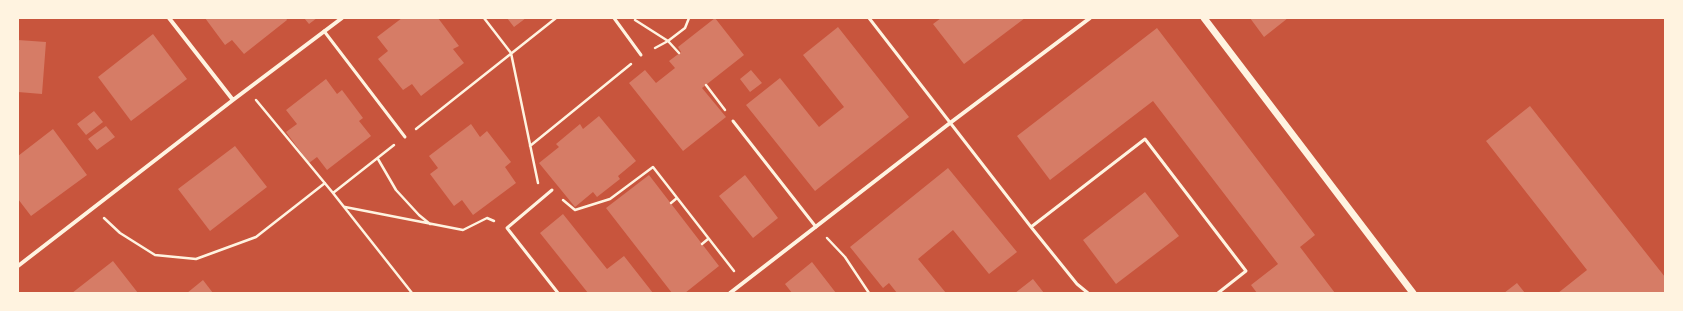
<!DOCTYPE html>
<style>
body{margin:0}
#map{position:relative;width:1683px;height:311px;overflow:hidden;background:#c8553d;font-family:"Golos Text",sans-serif}
canvas{display:block}
.frame{position:absolute;inset:0;border:19px solid #fff3e0;pointer-events:none}
</style>
<div id="map">
<canvas width="1683" height="311"></canvas>
<div class="frame"></div>
</div>
<script>
const c = document.querySelector('canvas').getContext('2d');
c.lineJoin = 'round';
function fillPath(path, color) { c.fillStyle = color; c.fill(path, 'evenodd'); }
const shape = rows => new Path2D(rows.map(r => 'M' + r).join(''));
function trace(path, color, width, dash) { c.strokeStyle = color; c.lineWidth = width; c.lineCap = dash ? 'butt' : 'round'; c.setLineDash(dash || []); c.stroke(path); }
const building = shape([
 [205,18,286,18,287,20,244,54,232,40,225,45],
 [304,18,317,18,309,24],
 [402,18,438,18,459,46,453,49,464,63,421,96,412,84,403,90,378,59,388,51,377,37],
 [507,18,526,18,514,27],
 [715,18,744,55,702,88,726,117,683,151,629,83,645,70,656,83,675,68,669,61,681,52,678,47],
 [941,18,1025,18,964,64,933,24],
 [1250,18,1288,18,1264,37],
 [838,27,909,117,815,191,746,105,780,78,819,127,844,107,803,55],
 [1157,28,1315,235,1300,247,1335,293,1257,293,1251,285,1278,264,1153,101,1050,180,1017,136],
 [153,34,187,79,131,121,98,77],
 [18,40,46,42,42,94,18,92],
 [751,70,762,83,750,92,740,79],
 [326,79,337,94,342,90,363,118,359,121,371,136,327,170,317,157,309,163,286,132,297,124,286,110],
 [1530,106,1665,277,1665,293,1558,293,1587,270,1486,141],
 [94,111,103,122,86,135,77,124],
 [599,116,636,161,618,176,620,179,597,197,593,192,575,207,539,163,559,147,556,144,580,124,583,129],
 [471,124,480,137,487,131,511,162,505,167,516,183,473,215,462,200,454,206,430,174,438,168,429,156],
 [106,126,115,137,97,150,88,139],
 [53,129,87,175,31,216,18,199,18,156],
 [235,146,267,187,210,231,178,189],
 [948,168,1017,252,989,274,953,230,918,259,946,293,897,293,889,283,883,288,850,247],
 [649,175,719,266,685,293,672,293,606,208],
 [745,175,778,218,753,238,719,196],
 [1145,192,1179,236,1116,284,1083,240],
 [563,214,607,269,624,256,653,293,588,293,540,233],
 [113,261,138,293,72,293],
 [812,262,836,293,792,293,785,284],
 [1033,279,1044,293,1015,293],
 [203,280,213,293,187,293],
 [1517,283,1525,293,1504,293]
]);
const path = shape([
 [484,18,511,53,538,183],
 [635,20,668,41,685,28,689,18],
 [655,48,668,41,679,53],
 [706,85,725,110],
 [256,100,333,193,412,293],
 [416,129,556,18],
 [530,146,631,64],
 [378,159,396,190,419,215,430,224],
 [333,193,394,145],
 [563,200,575,210,610,199,653,167,734,271],
 [671,203,677,198],
 [345,207,463,230,487,218,494,221],
 [104,218,120,233,155,255,196,259,256,237,325,183],
 [827,238,845,257,869,293],
 [702,244,708,239]
]);
const service = shape([
 [614,18,641,55],
 [869,18,1031,227,1077,284,1088,293],
 [324,31,405,137],
 [733,121,816,227],
 [552,190,507,228,558,293],
 [1031,227,1145,139,1246,271,1218,293]
]);
const minor = shape([
 [169,18,233,100],
 [18,266,233,100,342,18],
 [730,293,950,123,1090,18]
]);
const tertiary = shape([
 [1204,18,1413,293]
]);
fillPath(building, '#d67c66');
trace(path, '#fff3e0', 2.5);
trace(service, '#fff3e0', 3);
trace(minor, '#fff3e0', 4);
trace(tertiary, '#fff3e0', 7);
</script>
